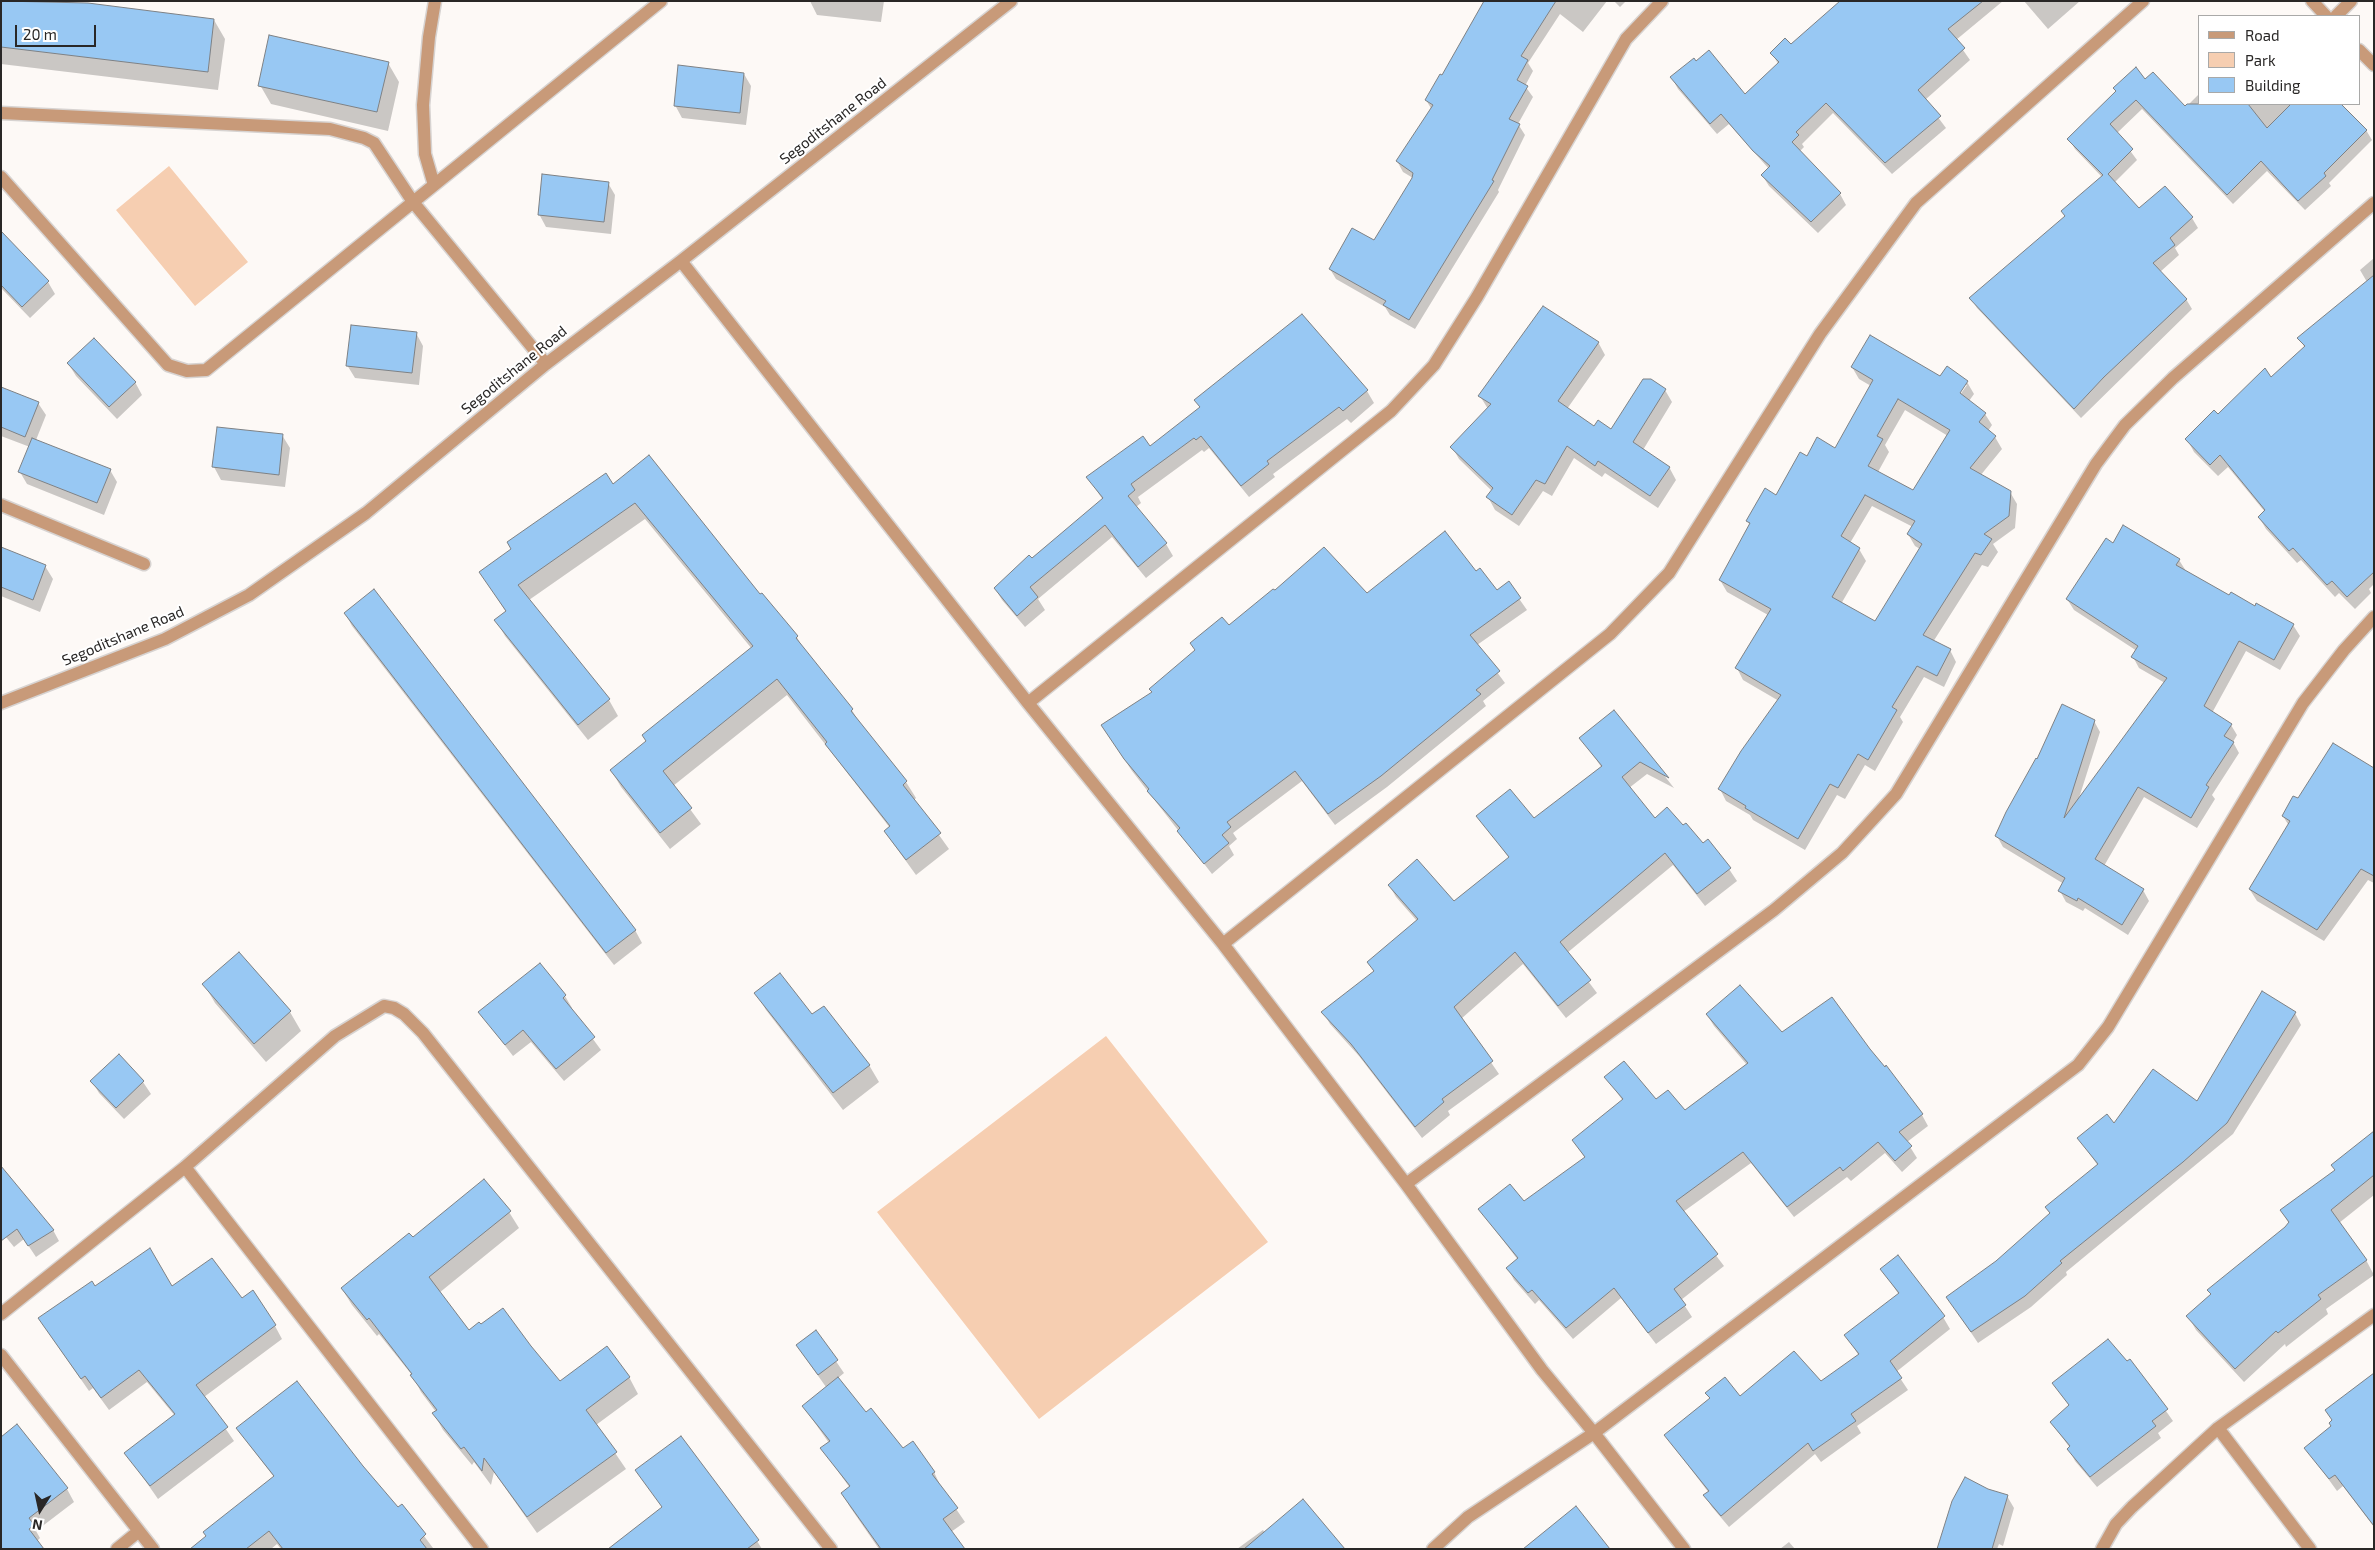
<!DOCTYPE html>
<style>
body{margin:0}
#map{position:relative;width:2375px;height:1550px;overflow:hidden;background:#fdf9f6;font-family:"Exo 2",sans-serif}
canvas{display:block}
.frame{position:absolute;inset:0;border:2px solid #292726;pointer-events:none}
.legend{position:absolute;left:2198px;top:15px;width:162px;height:90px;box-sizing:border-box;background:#fff;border:1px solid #a9a9a8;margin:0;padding:6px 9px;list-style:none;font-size:15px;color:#292726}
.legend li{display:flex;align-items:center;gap:10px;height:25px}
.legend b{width:25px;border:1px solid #a9a9a8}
.north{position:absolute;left:15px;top:1485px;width:50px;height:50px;-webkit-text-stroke:4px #fff;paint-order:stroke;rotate:190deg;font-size:14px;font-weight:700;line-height:20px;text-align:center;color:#292726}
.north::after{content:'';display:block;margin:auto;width:18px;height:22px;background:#292726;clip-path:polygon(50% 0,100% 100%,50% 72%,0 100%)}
.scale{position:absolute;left:15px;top:25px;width:81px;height:22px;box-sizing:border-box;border:2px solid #292726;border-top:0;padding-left:6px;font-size:15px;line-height:18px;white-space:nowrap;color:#292726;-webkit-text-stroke:4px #fff;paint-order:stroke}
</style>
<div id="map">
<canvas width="2375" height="1550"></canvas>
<div class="frame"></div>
<ul class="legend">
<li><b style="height:6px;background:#c89a79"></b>Road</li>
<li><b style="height:14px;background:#f6ceb1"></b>Park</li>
<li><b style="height:14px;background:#98c8f3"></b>Building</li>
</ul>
<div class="north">N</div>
<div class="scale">20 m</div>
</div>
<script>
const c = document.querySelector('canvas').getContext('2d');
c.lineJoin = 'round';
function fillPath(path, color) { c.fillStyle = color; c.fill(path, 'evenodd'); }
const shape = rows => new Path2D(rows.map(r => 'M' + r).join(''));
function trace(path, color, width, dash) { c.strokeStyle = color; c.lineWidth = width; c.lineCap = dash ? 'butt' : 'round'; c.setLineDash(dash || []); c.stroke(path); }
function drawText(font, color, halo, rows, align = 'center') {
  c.font = font + ' "Exo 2",sans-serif'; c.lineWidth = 4; c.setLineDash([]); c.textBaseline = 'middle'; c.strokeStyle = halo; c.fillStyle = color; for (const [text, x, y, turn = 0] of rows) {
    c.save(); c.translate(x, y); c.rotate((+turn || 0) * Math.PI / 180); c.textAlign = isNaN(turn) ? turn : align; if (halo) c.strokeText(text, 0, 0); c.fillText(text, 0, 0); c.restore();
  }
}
const green = shape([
 [169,166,248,262,195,306,116,210],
 [1106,1036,1268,1242,1039,1419,877,1212]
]);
const shadow = shape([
 [1,1,62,1,214,20,225,39,218,90,1,64],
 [810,1,884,1,881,22,817,15],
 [1485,1,1607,1,1583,32,1560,14,1528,63,1533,71,1525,86,1533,97,1518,124,1525,135,1498,190,1499,192,1415,329,1390,315,1385,307,1336,279,1330,269,1375,242,1413,178,1403,172,1397,161,1432,110,1426,100,1443,77],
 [1614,1,1626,1,1620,7],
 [1842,1,2003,1,1956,40,1970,60,1925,100,1946,128,1892,174,1833,113,1802,144,1804,147,1800,151,1840,194,1846,205,1818,233,1769,186,1762,175,1769,169,1729,124,1717,134,1678,89,1672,78,1745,96,1778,64,1772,53,1790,46],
 [2024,1,2080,1,2048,29],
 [388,63,399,82,388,131,271,104,260,85],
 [744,74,751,86,746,125,682,118,675,105],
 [2145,81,2185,108,2199,94,2199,104,2340,104,2366,130,2372,140,2329,183,2331,186,2305,210,2267,171,2233,204,2142,109,2117,133,2137,160,2114,183,2139,210,2165,187,2192,218,2198,228,2175,248,2179,255,2160,272,2186,299,2192,309,2081,418,1977,308,1971,298,2066,217,2102,177,2075,149,2069,139],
 [608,183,615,195,611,234,546,227,539,214],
 [1,244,48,282,55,294,30,318,1,288],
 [2374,258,2374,584,2369,589,2371,593,2355,609,2339,593,2335,597,2301,560,2297,563,2266,529,2259,517,2265,512,2228,467,2218,476,2194,452,2187,439,2271,379,2305,348,2299,338,2367,282,2360,270],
 [1302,316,1367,391,1374,403,1351,423,1347,419,1273,474,1275,477,1249,497,1209,448,1204,452,1202,450,1138,497,1141,503,1136,507,1166,544,1173,556,1146,578,1112,537,1038,599,1045,610,1025,627,1002,600,995,588,1103,500,1088,478,1150,447,1200,408,1196,400],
 [416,333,423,346,419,385,355,378,347,365],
 [1598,342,1605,355,1567,409,1594,427,1611,431,1665,390,1672,402,1643,450,1669,467,1676,480,1658,508,1605,473,1602,477,1574,458,1552,496,1543,491,1519,526,1495,510,1488,497,1492,491,1459,459,1452,447,1488,409,1480,396],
 [68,363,135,382,142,395,117,419,76,376],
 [1852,367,1967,382,1974,394,1969,401,1985,414,1992,425,1988,431,1995,437,2002,449,1980,476,2010,492,2017,504,2015,528,1993,544,1998,552,1988,567,1982,565,1933,642,1950,650,1956,662,1944,687,1924,677,1900,717,1903,722,1875,771,1865,765,1845,799,1837,795,1805,850,1753,820,1750,815,1726,801,1720,789,1779,701,1743,680,1737,668,1768,615,1727,592,1720,580,1750,525,1747,521,1776,496,1807,457,1835,449,1871,386,1859,379],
 [1964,385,1967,385,1957,399,1955,397],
 [1905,410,1948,436,1914,492,1878,472,1889,452,1885,445],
 [1872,506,1913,527,1908,534,1915,546,1920,549,1875,623,1841,604,1866,561,1859,549,1850,543],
 [1,388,38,403,46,415,36,440,110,470,117,482,104,515,27,484,20,472,30,447,1,436],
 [282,435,290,448,285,487,221,480,214,467],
 [613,485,760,596,797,637,803,649,852,710,861,726,906,782,916,798,914,800,949,849,916,875,885,832,890,828,787,695,673,786,701,824,670,849,621,787,611,770,647,742,752,649,645,519,529,600,609,700,618,716,588,740,505,636,496,620,506,612,481,573],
 [2113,545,2179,560,2186,571,2230,597,2293,625,2300,636,2280,670,2246,651,2212,713,2231,725,2237,735,2233,742,2239,753,2212,795,2215,799,2197,828,2144,797,2104,866,2143,890,2149,901,2128,935,2085,908,2083,911,2066,902,2060,891,2064,884,2003,847,1997,836,2094,721,2100,732,2079,798,2165,683,2139,668,2133,657,2137,651,2074,610,2067,599],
 [1,549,45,566,53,579,40,612,1,596],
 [1475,573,1496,591,1508,583,1527,610,1477,645,1505,683,1483,701,1486,706,1387,787,1335,825,1302,781,1233,833,1237,839,1229,846,1234,855,1212,874,1132,771,1109,736,1153,693,1228,627],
 [345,613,635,930,642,943,614,965,352,626],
 [1614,711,1674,788,1647,774,1629,788,1655,819,1683,827,1729,869,1737,881,1705,906,1673,865,1567,953,1597,993,1566,1018,1523,964,1461,1019,1499,1074,1448,1111,1450,1115,1422,1138,1359,1056,1330,1024,1323,1012,1374,972,1368,962,1417,921,1396,897,1389,885,1454,902,1509,858,1478,816,1534,820,1602,768,1581,738],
 [2374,769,2374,883,2368,880,2324,941,2257,901,2250,890,2289,826,2283,816,2299,800],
 [239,954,290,1012,301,1031,266,1062,215,1003,204,984],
 [756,993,812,1016,869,1065,879,1082,843,1110,766,1010],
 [565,996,572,1008,571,1009,601,1050,564,1081,531,1042,513,1056,480,1013],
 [2295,1013,2301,1025,2233,1134,2066,1272,2067,1275,2031,1307,1978,1343,1947,1297,1997,1262,2050,1214,2047,1207,2098,1166,2079,1138,2114,1125,2197,1102],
 [1707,1015,1781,1034,1869,1050,1922,1115,1928,1126,1907,1142,1917,1158,1902,1172,1885,1153,1851,1181,1847,1177,1794,1217,1751,1163,1683,1212,1724,1266,1681,1300,1692,1317,1656,1344,1621,1298,1573,1339,1539,1300,1535,1304,1514,1280,1508,1269,1518,1260,1480,1210,1523,1203,1585,1158,1573,1140,1623,1101,1606,1077,1656,1101,1685,1111,1747,1065,1714,1026],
 [119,1056,143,1082,151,1094,124,1119,99,1093,92,1081],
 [2374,1134,2374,1195,2339,1223,2366,1260,2374,1275,2326,1309,2328,1314,2286,1347,2285,1344,2244,1382,2196,1330,2188,1316,2289,1224,2281,1210,2336,1171],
 [1,1168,53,1230,59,1241,36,1257,24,1239,14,1247,1,1231],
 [509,1212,519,1228,439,1293,469,1331,530,1347,560,1383,629,1377,638,1394,596,1425,626,1469,537,1533,494,1472,491,1485,474,1462,472,1465,443,1430,434,1414,436,1412,421,1392,412,1375,379,1334,377,1336,352,1305,342,1289,412,1239],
 [1882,1269,1943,1317,1950,1329,1896,1372,1908,1390,1857,1426,1861,1433,1821,1462,1815,1454,1729,1527,1712,1507,1705,1496,1709,1493,1665,1435,1740,1398,1820,1383,1859,1356,1846,1335,1899,1295],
 [95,1288,172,1288,241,1299,275,1326,282,1339,204,1397,234,1441,158,1499,126,1453,175,1416,147,1382,109,1410,93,1388,89,1391,48,1332],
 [816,1332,844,1373,838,1378,866,1414,902,1450,934,1472,941,1487,965,1522,951,1532,964,1549,879,1549,850,1507,842,1493,850,1488,822,1449,829,1443,803,1406,826,1387,797,1346],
 [2130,1360,2173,1421,2158,1433,2161,1438,2097,1487,2075,1461,2069,1449,2070,1448,2051,1422,2070,1407,2054,1383],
 [2374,1373,2374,1527,2343,1486,2337,1491,2306,1448,2333,1427,2333,1421,2327,1410],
 [237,1429,362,1466,398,1508,401,1505,433,1548,281,1549,277,1544,271,1549,201,1549,274,1477],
 [637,1471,757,1541,762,1549,610,1549,663,1508],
 [10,1482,67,1489,74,1502,36,1531,40,1538,37,1541,1,1549],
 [1987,1490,2007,1496,2014,1508,2003,1546,1999,1544,1997,1549,1939,1549],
 [1263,1530,1265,1533,1344,1549,1237,1549],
 [1789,1542,1795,1549,1780,1549]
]);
const building = shape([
 [1,1,88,3,214,19,208,72,1,47,1,1],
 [1484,1,1556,1,1521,56,1528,60,1517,80,1528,86,1509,119,1520,124,1492,180,1494,181,1409,320,1383,305,1386,301,1329,269,1352,228,1374,240,1412,178,1413,173,1396,161,1433,105,1425,100,1440,74,1442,75,1484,1],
 [1840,1,1983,1,1948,29,1965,48,1918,90,1941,116,1885,163,1826,103,1796,132,1799,135,1792,142,1841,193,1811,222,1761,175,1770,166,1753,151,1721,114,1710,124,1670,77,1694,58,1696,61,1709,50,1745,94,1779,62,1770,53,1785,38,1791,44,1840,1],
 [269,35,389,62,377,112,258,86,269,35],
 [678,65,744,73,740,113,674,106,678,65],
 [2136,67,2145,79,2153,72,2185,106,2187,104,2248,104,2267,128,2291,104,2341,104,2367,130,2324,173,2326,176,2298,201,2261,161,2227,195,2136,100,2110,124,2133,149,2108,174,2139,208,2165,186,2193,217,2170,238,2175,245,2153,263,2187,299,2104,377,2074,409,1969,298,2065,216,2061,211,2103,175,2067,139,2116,91,2113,88,2136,67],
 [542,174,609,182,604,222,538,215,542,174],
 [1,231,49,281,22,307,1,285,1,231],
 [2374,275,2374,572,2347,597,2332,581,2327,585,2293,548,2289,551,2258,517,2265,510,2220,455,2210,465,2185,439,2214,410,2218,414,2265,368,2271,377,2305,346,2297,338,2374,275],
 [1543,306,1599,342,1558,401,1594,426,1598,420,1611,429,1643,379,1651,379,1666,389,1633,442,1670,467,1650,496,1598,461,1595,466,1567,446,1545,484,1536,480,1512,515,1486,497,1493,488,1450,447,1491,404,1478,396,1543,306],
 [1302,314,1368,390,1343,411,1339,407,1267,461,1269,464,1241,486,1201,436,1196,440,1194,438,1131,484,1135,490,1128,496,1167,543,1138,567,1105,525,1030,587,1038,597,1017,616,994,588,1029,555,1032,558,1103,498,1086,477,1143,436,1150,446,1200,407,1194,400,1302,314],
 [351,325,417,332,412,373,346,366,351,325],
 [1870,335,1940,376,1947,366,1968,381,1960,393,1986,413,1979,422,1996,436,1970,468,2011,491,2009,516,1984,534,1992,539,1981,555,1975,553,1923,635,1951,649,1937,676,1917,666,1892,707,1897,710,1868,760,1858,754,1838,788,1830,784,1798,839,1745,808,1746,806,1718,789,1741,751,1781,695,1735,668,1771,609,1719,580,1750,523,1746,521,1765,488,1776,495,1800,452,1807,456,1817,437,1835,448,1873,380,1851,367,1870,335],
 [1898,399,1950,430,1913,490,1868,466,1883,439,1877,436,1898,399],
 [1865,495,1915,521,1907,534,1922,544,1875,621,1832,597,1860,548,1841,536,1865,495],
 [94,338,136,382,109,407,67,363,94,338],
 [1,387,39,402,25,437,1,427,1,387],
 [217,427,283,434,279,475,212,467,217,427],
 [32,438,111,469,97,503,18,472,32,438],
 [649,455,760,594,762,593,798,636,796,638,853,709,851,711,907,781,903,785,941,833,906,860,884,831,890,826,825,744,827,742,777,679,663,771,692,808,660,833,610,770,646,741,642,735,753,646,635,503,518,585,610,699,578,725,494,620,506,611,479,572,511,549,507,542,606,473,613,484,649,455],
 [2123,525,2180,559,2176,565,2229,595,2231,592,2255,606,2256,603,2294,624,2274,660,2239,641,2204,706,2232,724,2224,736,2234,742,2206,785,2209,787,2191,818,2138,787,2095,859,2144,889,2122,925,2078,898,2077,901,2058,891,2065,878,1995,836,2006,812,2036,758,2037,759,2062,704,2095,720,2064,818,2167,678,2131,657,2138,646,2066,599,2106,538,2113,543,2123,525],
 [1445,531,1476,571,1480,568,1497,590,1509,581,1521,598,1470,635,1500,671,1476,690,1481,694,1381,776,1328,814,1295,771,1227,822,1231,827,1222,835,1229,843,1204,864,1177,831,1180,828,1147,791,1149,789,1124,759,1101,725,1152,692,1149,689,1195,650,1190,643,1222,617,1229,625,1273,589,1275,590,1324,547,1367,593,1445,531],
 [1,547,46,565,33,600,1,587,1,547],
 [374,589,636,930,606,953,344,613,374,589],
 [1614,710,1669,778,1640,762,1622,777,1655,818,1667,807,1683,825,1686,823,1703,843,1708,839,1731,868,1697,894,1665,853,1560,942,1591,980,1558,1006,1515,952,1454,1007,1493,1061,1442,1099,1444,1102,1415,1127,1351,1044,1321,1012,1374,971,1367,962,1418,919,1388,885,1417,859,1454,901,1509,857,1476,816,1510,789,1534,818,1602,766,1579,738,1614,710],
 [2333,743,2374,768,2374,876,2361,869,2317,930,2249,889,2290,821,2282,816,2293,796,2298,798,2333,743],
 [239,952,291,1011,254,1044,202,984,239,952],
 [540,963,566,995,563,998,595,1037,556,1069,523,1030,505,1045,478,1012,540,963],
 [780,973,812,1014,824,1006,870,1065,833,1093,754,993,780,973],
 [1740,985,1782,1032,1832,997,1870,1049,1885,1067,1886,1065,1923,1114,1899,1132,1912,1146,1895,1161,1878,1142,1843,1171,1840,1167,1787,1207,1743,1152,1676,1201,1718,1254,1674,1289,1686,1305,1648,1333,1614,1288,1566,1328,1532,1290,1528,1293,1506,1268,1518,1258,1478,1209,1510,1184,1524,1201,1585,1157,1572,1140,1623,1099,1604,1077,1624,1061,1656,1099,1668,1090,1685,1110,1748,1063,1706,1014,1740,985],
 [2262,991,2296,1012,2227,1123,2183,1162,2060,1261,2062,1263,2025,1296,1971,1332,1946,1297,1996,1261,2050,1213,2045,1207,2098,1164,2077,1138,2107,1114,2114,1123,2153,1069,2197,1101,2262,991],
 [119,1054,144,1081,116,1108,90,1081,119,1054],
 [2374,1131,2374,1175,2331,1210,2367,1260,2318,1295,2321,1299,2278,1333,2276,1331,2235,1369,2186,1316,2211,1294,2207,1290,2285,1227,2289,1222,2280,1210,2335,1170,2331,1165,2374,1131],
 [1,1166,54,1230,28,1246,17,1229,1,1241,1,1166],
 [484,1179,511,1211,429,1277,469,1330,479,1322,481,1324,503,1308,531,1346,560,1381,607,1346,630,1377,586,1410,617,1452,527,1517,484,1458,482,1471,464,1447,461,1449,432,1413,437,1410,410,1375,412,1374,369,1318,367,1320,341,1288,409,1233,413,1237,484,1179],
 [150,1248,172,1286,212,1258,242,1298,253,1290,276,1325,196,1385,228,1427,150,1486,124,1453,175,1414,139,1370,101,1398,85,1376,81,1379,38,1318,92,1281,95,1286,150,1248],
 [1898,1255,1945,1316,1890,1361,1902,1378,1851,1414,1856,1421,1813,1451,1808,1443,1721,1516,1703,1495,1709,1491,1664,1435,1710,1398,1705,1393,1725,1377,1740,1396,1794,1351,1821,1381,1859,1354,1844,1335,1899,1293,1880,1269,1898,1255],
 [816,1330,838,1360,818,1375,796,1345,816,1330],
 [2108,1339,2127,1361,2130,1359,2168,1409,2152,1421,2156,1426,2090,1477,2067,1449,2070,1446,2050,1422,2069,1405,2052,1383,2108,1339],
 [2374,1373,2374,1526,2335,1475,2329,1479,2304,1448,2331,1426,2329,1423,2332,1420,2325,1410,2374,1373],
 [838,1377,866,1412,871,1408,903,1448,913,1441,935,1472,932,1474,958,1508,943,1519,965,1549,881,1549,841,1493,850,1486,820,1448,830,1441,802,1406,838,1377],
 [297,1381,363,1466,398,1507,402,1504,426,1534,420,1540,427,1549,283,1549,269,1531,246,1549,190,1549,206,1536,203,1532,274,1476,236,1428,297,1381],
 [17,1424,68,1488,29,1518,34,1525,29,1529,44,1549,1,1549,1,1437,17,1424],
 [681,1436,759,1540,747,1549,608,1549,662,1507,635,1470,681,1436],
 [1965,1477,1988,1489,2008,1495,1992,1549,1937,1549,1952,1501,1965,1477],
 [1303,1499,1345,1549,1244,1549,1303,1499],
 [1576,1506,1610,1549,1523,1549,1576,1506]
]);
const minor = shape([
 [2312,1,2326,16],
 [2336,16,2351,1],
 [2359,50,2374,65],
 [1,113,330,129,364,138,374,143,413,202,546,364],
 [1,177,168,365,187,371,206,370,661,1],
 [434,185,425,154,423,105,429,37,435,1],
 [681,261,1028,703,1223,944,1406,1184,1542,1370,1594,1433,1684,1549],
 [1,505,144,564],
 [1,703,165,639,249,595,366,513,546,364,681,261,1011,1],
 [1028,703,1391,411,1434,365,1477,297,1626,39,1662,1],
 [1223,944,1610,634,1669,573,1820,334,1916,203,2143,1],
 [185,1167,482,1549],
 [1406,1184,1774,910,1842,853,1896,794,2096,464,2125,425,2173,378,2374,203],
 [1,1314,185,1167,335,1036,384,1006,394,1008,404,1014,423,1033,831,1549],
 [1,1355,153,1549],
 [2218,1428,2310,1549],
 [117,1549,139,1531],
 [1433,1549,1468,1517,1594,1433,2078,1065,2108,1027,2303,703,2344,650,2374,617],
 [2102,1549,2116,1524,2132,1507,2218,1428,2374,1315]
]);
const streetNames = [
 ["Segoditshane Road",833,121,-38],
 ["Segoditshane Road",514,370,-39],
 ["Segoditshane Road",123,636,-23]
];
fillPath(green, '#f6ceb1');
fillPath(shadow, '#0003');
fillPath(building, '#98c8f3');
trace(building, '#7e8184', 1);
trace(minor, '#d7d3d1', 15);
trace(minor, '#c89a79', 12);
drawText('15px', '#292726', '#fff', streetNames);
</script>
